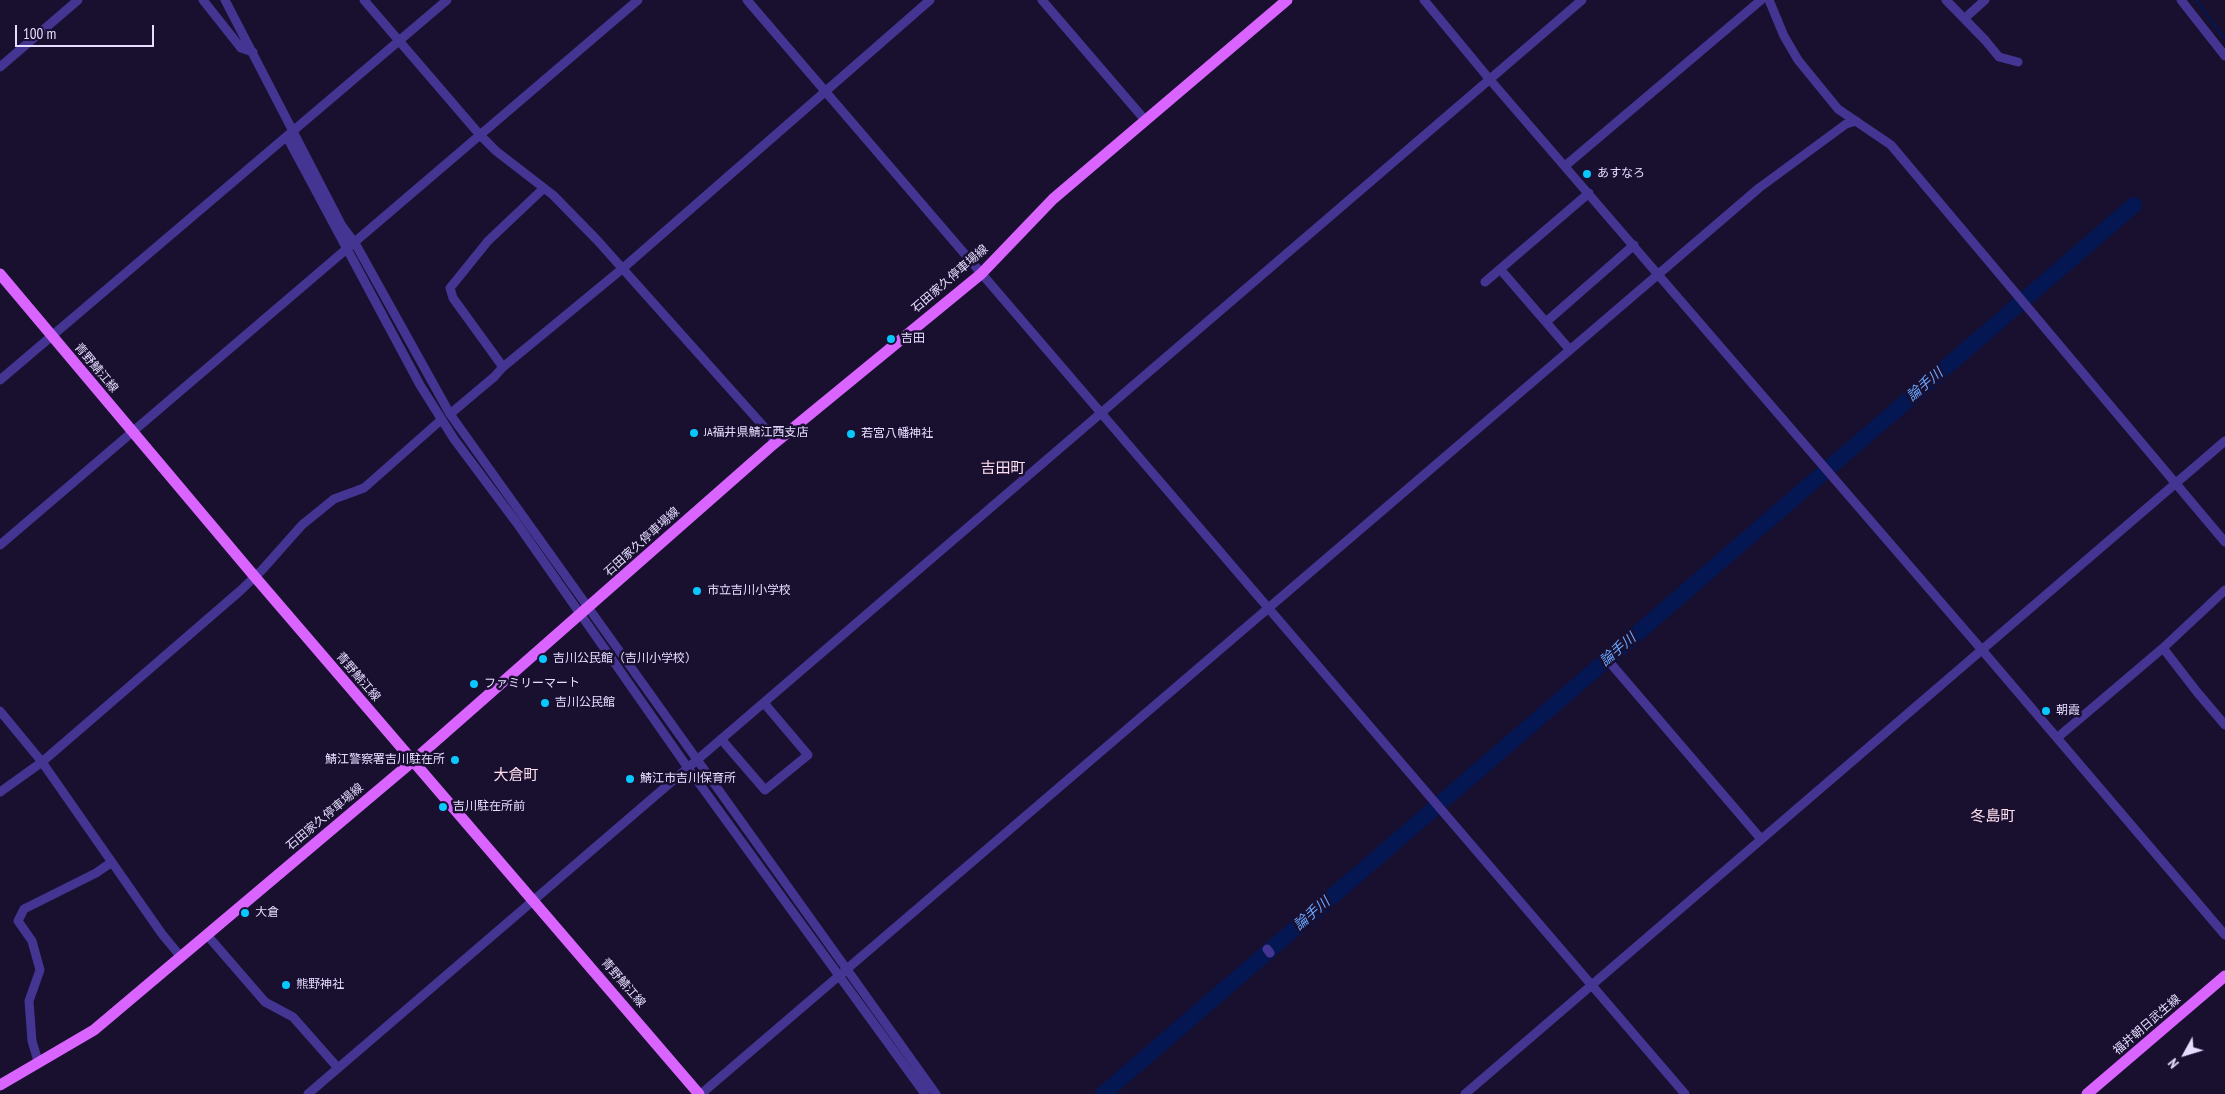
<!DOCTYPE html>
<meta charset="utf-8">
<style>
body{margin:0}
#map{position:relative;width:2225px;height:1094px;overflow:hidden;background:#190f2f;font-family:"PT Sans Narrow",sans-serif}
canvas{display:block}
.north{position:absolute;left:2160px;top:1029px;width:50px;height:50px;-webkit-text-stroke:4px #190f2f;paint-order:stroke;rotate:231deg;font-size:14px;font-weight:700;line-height:20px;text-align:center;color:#e5ddff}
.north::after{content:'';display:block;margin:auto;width:18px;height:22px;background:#e5ddff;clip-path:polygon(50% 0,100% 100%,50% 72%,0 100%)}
.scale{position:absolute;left:15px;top:25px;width:139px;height:22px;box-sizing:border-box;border:2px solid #e5ddff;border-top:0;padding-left:6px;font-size:15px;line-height:18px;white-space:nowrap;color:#e5ddff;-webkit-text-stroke:4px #190f2f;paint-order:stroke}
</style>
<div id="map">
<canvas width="2225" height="1094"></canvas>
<div class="north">N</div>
<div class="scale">100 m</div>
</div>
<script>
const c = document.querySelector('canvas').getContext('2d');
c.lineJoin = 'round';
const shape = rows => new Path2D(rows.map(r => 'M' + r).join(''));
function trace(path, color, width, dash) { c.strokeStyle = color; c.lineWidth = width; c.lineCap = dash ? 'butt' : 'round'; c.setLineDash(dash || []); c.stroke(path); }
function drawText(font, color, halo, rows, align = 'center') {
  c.font = font + ' "PT Sans Narrow","Noto Sans JP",sans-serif'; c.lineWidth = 5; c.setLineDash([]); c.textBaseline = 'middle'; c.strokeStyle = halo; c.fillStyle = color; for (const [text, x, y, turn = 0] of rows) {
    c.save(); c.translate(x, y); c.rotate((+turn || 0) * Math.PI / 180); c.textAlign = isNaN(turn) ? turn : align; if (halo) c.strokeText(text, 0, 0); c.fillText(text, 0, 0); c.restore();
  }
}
const stream = shape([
 [2196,0,2225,39]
]);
const river = shape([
 [1103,1094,2134,205]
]);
const minor = shape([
 [203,0,241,48,253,52],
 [225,0,342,226,355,243,450,414,936,1094],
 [364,0,480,135,496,151,553,195,597,240,774,438,771,446],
 [747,0,1685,1094],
 [1042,0,1145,120],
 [1424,0,1491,81,1982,650,2225,935],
 [1769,0,1784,36,1798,60,1838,109,1891,145,2225,542],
 [1946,0,1985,40,1999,57,2018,62],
 [2181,0,2225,56],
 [1965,18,1985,0],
 [0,67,78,0],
 [287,137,420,385,454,439,516,522,688,768,925,1094],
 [1565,166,1761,0],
 [1500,269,1570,350],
 [1485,282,1589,193],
 [1546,322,1634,245],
 [503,367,453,298,450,288,488,241,544,188],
 [0,380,447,0],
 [450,414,494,377,503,367,622,269,930,0],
 [0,545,638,0],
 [2163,648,2197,692,2225,725],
 [1606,658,1761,839],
 [0,711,42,762,162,934,181,957],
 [2057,738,2163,648,2225,590],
 [721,739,765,790,808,755,764,703],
 [0,792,42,762,240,591,262,570,302,525,334,499,364,488,441,420],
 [207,935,265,1002,293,1017,338,1068],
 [1267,949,1270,953],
 [38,1061,32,1041,29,1001,40,970,32,941,18,921,24,909,96,873,112,862],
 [308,1094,1582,0],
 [701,1094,1759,188,1846,124,1856,121],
 [1465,1094,2225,441]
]);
const major = shape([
 [0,274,255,577,699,1094],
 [0,1085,94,1030,413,761,770,447,981,274,1053,199,1287,0],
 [2087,1094,2225,976]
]);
const markers = [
 [1587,174,5,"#09c7ff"],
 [891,339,5,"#09c7ff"],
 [694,433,5,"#09c7ff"],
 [851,434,5,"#09c7ff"],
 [697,591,5,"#09c7ff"],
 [543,659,5,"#09c7ff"],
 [474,684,5,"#09c7ff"],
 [545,703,5,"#09c7ff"],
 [2046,711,5,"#09c7ff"],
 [455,760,5,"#09c7ff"],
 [630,779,5,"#09c7ff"],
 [443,807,5,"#09c7ff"],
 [245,913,5,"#09c7ff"],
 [286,985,5,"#09c7ff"]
];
const poiNames = [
 ["あすなろ",1597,174],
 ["吉田",901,339],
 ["JA福井県鯖江西支店",704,433],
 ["若宮八幡神社",861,434],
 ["市立吉川小学校",707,591],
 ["吉川公民館（吉川小学校）",553,659],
 ["ファミリーマート",484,684],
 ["吉川公民館",555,703],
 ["朝霞",2056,711],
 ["鯖江警察署吉川駐在所",445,760,"right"],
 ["鯖江市吉川保育所",640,779],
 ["吉川駐在所前",453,807],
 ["大倉",255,913],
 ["熊野神社",296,985]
];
const streetNames = [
 ["石田家久停車場線",950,279,-41],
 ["青野鯖江線",96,368,50],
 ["石田家久停車場線",642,542,-42],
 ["青野鯖江線",358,677,49],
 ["石田家久停車場線",325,817,-40],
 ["青野鯖江線",623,983,49],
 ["福井朝日武生線",2147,1025,-41]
];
const waterNames = [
 ["論手川",1925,385,-41],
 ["論手川",1618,650,-41],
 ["論手川",1312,914,-41]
];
const quarterNames = [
 ["吉田町",1003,469],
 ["大倉町",516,776],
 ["冬島町",1993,817]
];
trace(stream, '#051752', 2.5);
trace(river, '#051752', 16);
trace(minor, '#453593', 9);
trace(major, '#d964ff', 11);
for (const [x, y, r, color] of markers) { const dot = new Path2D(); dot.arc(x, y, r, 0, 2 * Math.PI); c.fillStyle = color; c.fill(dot); trace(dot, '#190f2f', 2); }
drawText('12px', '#e5ddff', '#190f2f', poiNames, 'left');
drawText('12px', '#e5ddff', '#190f2f', streetNames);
drawText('italic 14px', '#6ba8ff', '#190f2f', waterNames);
drawText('15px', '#ffdfef', '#190f2f', quarterNames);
</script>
